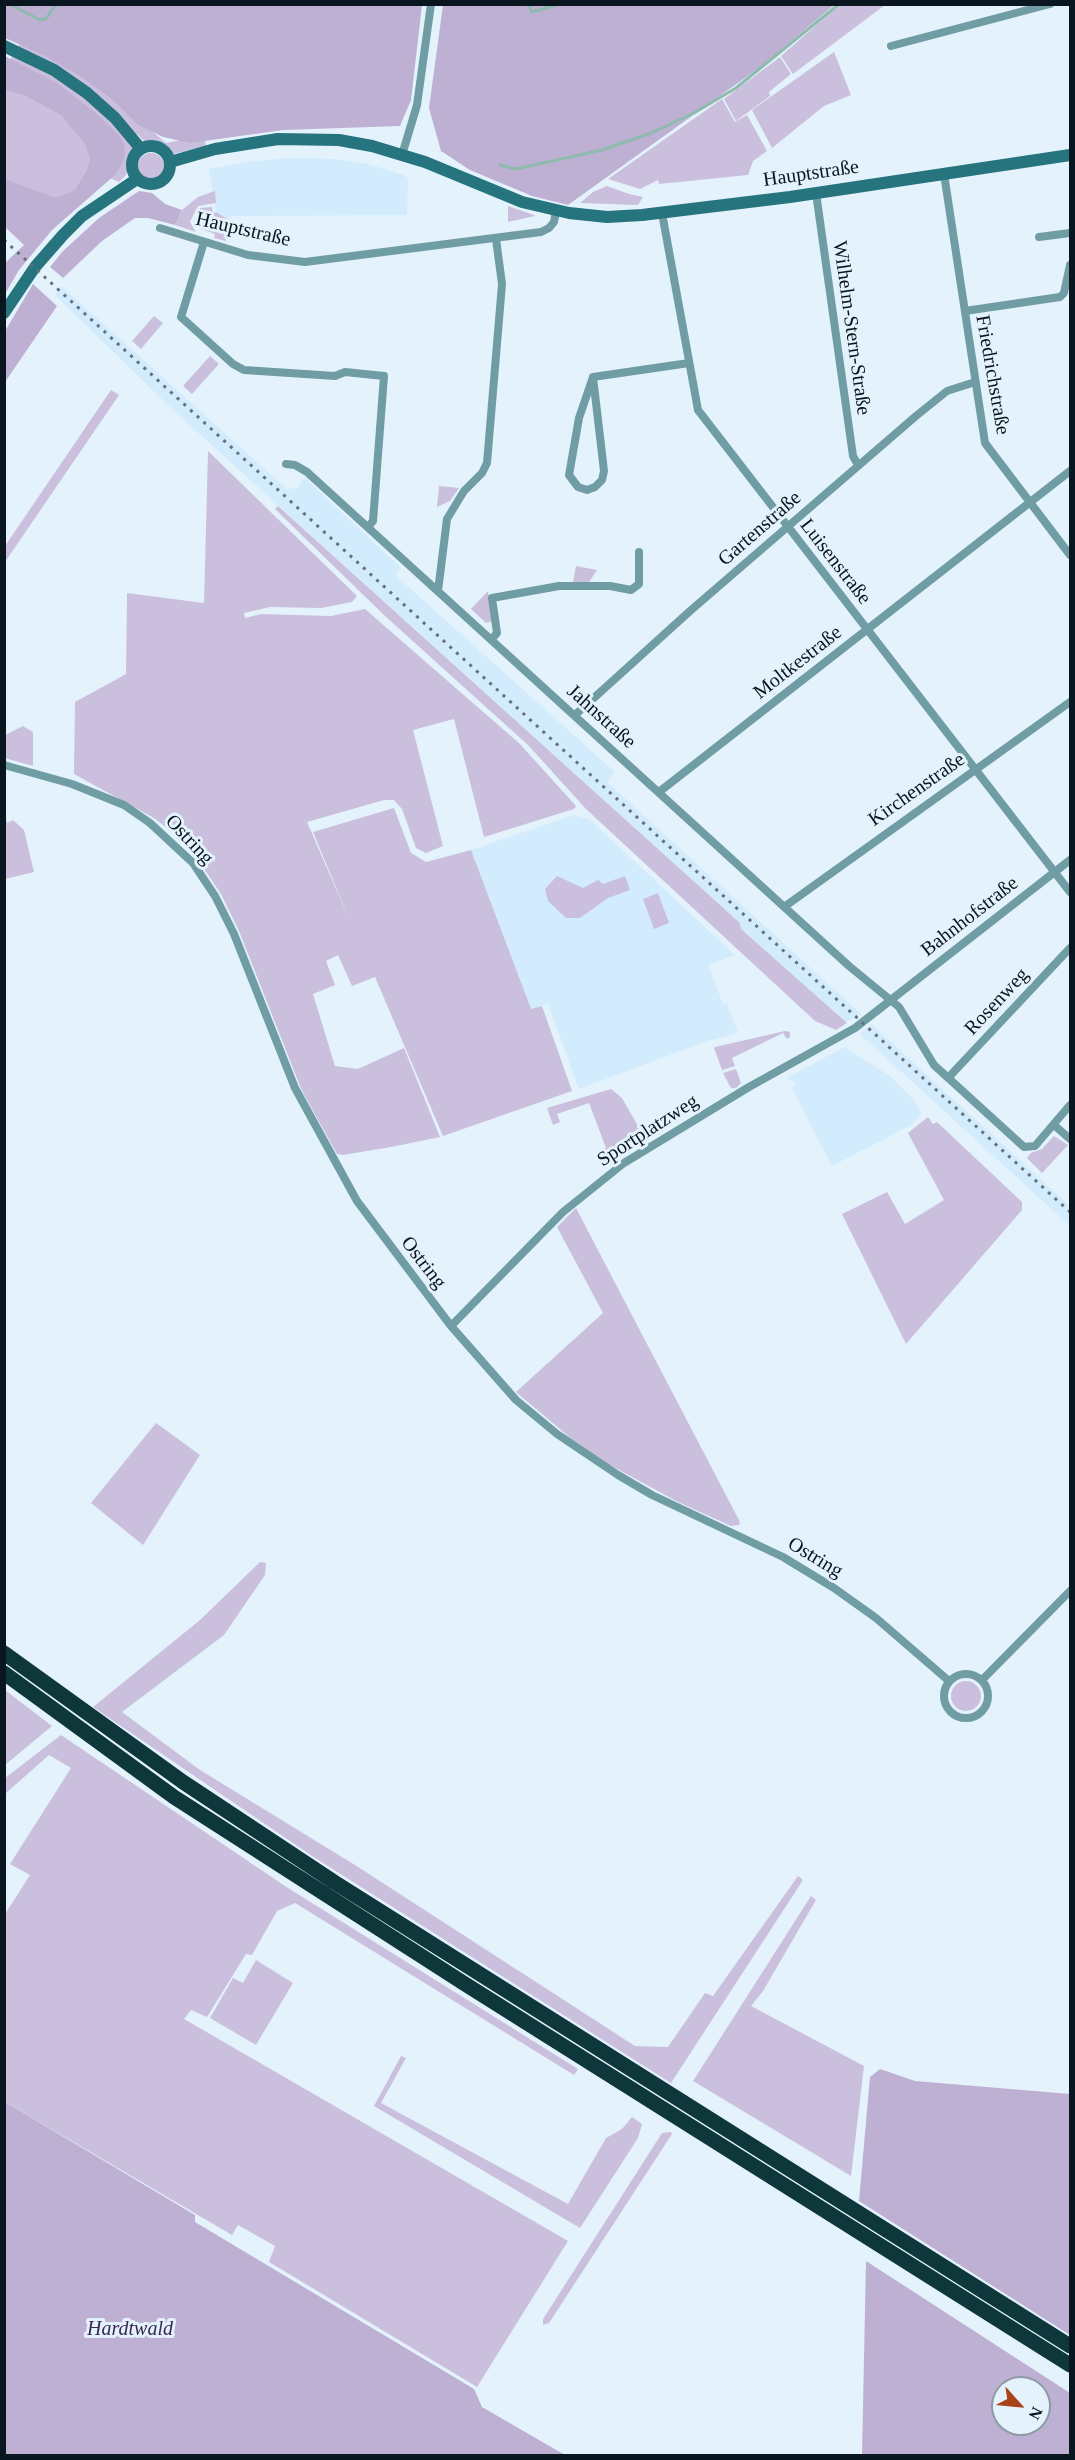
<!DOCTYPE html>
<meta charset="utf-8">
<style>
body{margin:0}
#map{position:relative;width:1075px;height:2460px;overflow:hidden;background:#e4f2fc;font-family:"Times New Roman",serif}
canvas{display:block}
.frame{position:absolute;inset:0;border:6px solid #0a161f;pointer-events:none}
.north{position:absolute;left:991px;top:2376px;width:60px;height:60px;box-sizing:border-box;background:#e4f2fc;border:2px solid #8d9aa4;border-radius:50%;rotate:117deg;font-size:16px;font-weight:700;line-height:24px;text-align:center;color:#0a161f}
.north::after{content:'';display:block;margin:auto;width:21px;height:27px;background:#a9431b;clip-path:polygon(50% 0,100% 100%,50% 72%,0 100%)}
</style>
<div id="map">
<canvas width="1075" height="2460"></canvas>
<div class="frame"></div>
<div class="north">N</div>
</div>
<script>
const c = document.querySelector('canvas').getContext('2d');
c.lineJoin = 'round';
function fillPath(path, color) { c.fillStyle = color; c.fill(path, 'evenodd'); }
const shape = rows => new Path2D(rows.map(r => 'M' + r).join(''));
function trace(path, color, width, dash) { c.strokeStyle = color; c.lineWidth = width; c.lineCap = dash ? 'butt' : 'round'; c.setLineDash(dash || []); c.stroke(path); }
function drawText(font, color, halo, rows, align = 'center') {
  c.font = font + ' "Times New Roman",serif'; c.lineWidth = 6; c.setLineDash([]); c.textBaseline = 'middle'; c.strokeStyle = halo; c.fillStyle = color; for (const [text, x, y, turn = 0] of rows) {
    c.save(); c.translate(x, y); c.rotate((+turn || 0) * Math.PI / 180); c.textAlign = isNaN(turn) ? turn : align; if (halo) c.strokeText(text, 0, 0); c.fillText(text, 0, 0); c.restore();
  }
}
const built = shape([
 [289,158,334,159,368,164,403,175,408,178,407,215,232,216,229,220,216,212,209,169,245,162],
 [62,287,287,489,298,488,305,478,401,568,395,575,615,772,607,782,861,1014,846,1022,741,929,740,923,173,410,55,295],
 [574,815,589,819,735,955,708,965,723,1004,727,1003,738,1033,707,1041,579,1089,548,1004,531,1010,471,850],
 [871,1024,1070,1206,1070,1226,860,1034],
 [844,1047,890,1076,913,1099,922,1114,911,1125,832,1166,792,1088,796,1086,794,1082,787,1078]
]);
const green = shape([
 [839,5,885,5,793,74,781,56],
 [22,40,66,59,166,143,204,135,206,146,173,154,143,140,137,134,129,141,133,148,132,159,126,175,119,182,103,175,61,207,5,224,5,69],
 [834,52,851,95,824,106,772,148,752,110],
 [780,57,791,74,769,92,770,96,736,121,724,99],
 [722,99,735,122,747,115,767,151,753,161,748,175,659,184,658,180,640,189,608,179],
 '138 166a13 13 0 1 1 26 0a13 13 0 1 1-26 0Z',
 [607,186,629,194,643,197,638,205,580,203,593,192],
 [215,191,216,203,198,206,190,222,196,232,175,225,182,210,198,197],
 [508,206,534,215,535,216,508,222],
 [212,207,213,213,216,212,229,220,226,241,214,238,215,234,199,228,194,222,200,208],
 [154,316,163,323,141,349,132,341],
 [210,356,219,364,192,394,183,386],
 [111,390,119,395,5,562,5,546],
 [208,451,357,596,352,602,321,608,270,607,244,613,245,618,261,614,331,616,365,609,520,744,576,806,574,809,484,837,454,719,413,730,443,846,426,853,416,848,402,809,394,800,384,800,307,822,350,921,313,832,394,808,411,853,426,862,471,850,531,1009,542,1006,572,1091,443,1136,375,977,352,986,338,955,326,961,335,985,313,994,335,1066,358,1069,404,1048,440,1137,391,1147,343,1155,337,1154,302,1091,239,931,221,894,200,863,181,839,154,818,74,774,75,702,126,674,127,593,204,603],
 [439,486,459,488,450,501,437,507],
 [278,506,740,923,741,929,847,1023,836,1030,815,1021,586,809,528,745,385,616,275,509],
 [576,566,597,570,589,582,573,582],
 [488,591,493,621,486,623,471,609],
 [23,726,33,732,33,766,5,758,5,735],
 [5,812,7,823,13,820,24,830,34,872,5,879],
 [557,876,583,888,598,880,603,884,625,876,630,890,608,898,580,918,566,918,548,901,545,889],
 [658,893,669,923,654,929,643,899],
 [785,1031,790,1032,790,1037,787,1039,783,1033,732,1058,735,1066,722,1070,714,1048,715,1047],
 [736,1069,741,1083,736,1088,731,1088,723,1073],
 [611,1089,622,1098,646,1140,609,1164,603,1150,606,1148,589,1103,557,1114,560,1122,553,1125,547,1108],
 [928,1117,933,1124,937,1122,1022,1202,1022,1210,906,1344,842,1214,887,1192,905,1224,944,1200,908,1133],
 [1054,1136,1068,1145,1042,1173,1027,1158,1031,1153,1042,1149],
 [576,1208,740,1522,739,1525,731,1526,678,1502,608,1464,574,1441,516,1392,603,1313,557,1227],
 [156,1423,200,1455,143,1545,91,1503],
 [260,1562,266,1563,265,1575,224,1635,122,1712,200,1770,355,1865,635,2046,668,2047,705,1993,713,1996,798,1876,803,1880,671,2083,312,1856,93,1707,200,1620],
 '951 1696a15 15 0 1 1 30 0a15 15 0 1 1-30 0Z',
 [5,1690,52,1726,5,1765,4,1765],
 [61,1735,288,1888,578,2069,574,2075,295,1903,277,1911,252,1955,246,1954,207,2017,191,2010,184,2019,568,2241,477,2387,269,2262,275,2246,238,2225,232,2235,5,2102,5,1914,30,1875,10,1864,71,1768,49,1755,5,1794,5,1778],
 [811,1896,816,1900,763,1991,751,2006,864,2066,851,2176,693,2081],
 [256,1960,293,1983,256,2045,210,2018,233,1978,243,1983],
 [401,2056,406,2058,381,2103,568,2204,606,2138,622,2129,632,2117,642,2124,638,2138,580,2228,374,2106],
 [671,2132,672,2134,549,2323,543,2325,543,2319,662,2133]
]);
const forest = shape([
 [5,4,422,4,422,5,411,100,400,126,283,130,190,143,163,137,138,125,113,100,80,76,45,56,5,38],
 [443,5,443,4,834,5,763,65,568,205,532,196,470,170,441,151,429,108],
 [5,56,57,83,92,110,119,135,125,146,124,160,115,175,52,230,19,270,5,294,5,263,24,245,5,227,5,179,56,198,75,190,87,170,90,159,85,144,61,115,24,95,5,90],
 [139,191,152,193,165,204,182,210,175,225,148,218,135,218,102,241,63,278,50,267,63,251,99,218],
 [33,284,57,306,5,382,5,331],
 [880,2069,915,2081,1070,2094,1070,2335,859,2201,870,2077],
 [5,2102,195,2215,195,2222,474,2389,482,2407,565,2455,5,2455],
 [866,2261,1070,2393,1070,2455,862,2455],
 [1003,2388,1039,2388,1039,2424,1003,2424]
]);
const stream = shape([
 [9,4,40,20,46,19,56,4],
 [528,4,532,12,560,4],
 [500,165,516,169,602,150,651,133,694,113,736,88,839,4]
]);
const street = shape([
 [891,46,1050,4],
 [402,155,417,105,431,4],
 [944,174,985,443,1070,555],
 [816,193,853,456,858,465],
 [662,213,698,410,1070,892],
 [160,228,248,255,305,262,541,232,549,228,554,222,556,211],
 [1039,237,1070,233],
 [204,242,181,317,233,364,244,370,335,376,345,372,384,376,373,521,368,527],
 [965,311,1060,297,1064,293,1070,265],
 [593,377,604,471,602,480,595,487,587,490,578,487,569,475,579,418,593,377,689,363],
 [286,464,295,465,307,472,849,966,899,1007,934,1065,1024,1147,1035,1146,1070,1105],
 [438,591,447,519,464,491,482,473,487,463,502,284,496,239],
 [491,640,497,633,492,598,559,586,610,586,631,590,639,584,639,552],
 [575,715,690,611,916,416,947,391,975,382],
 [4,765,72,784,124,805,150,823,193,863,215,896,234,934,295,1088,357,1201,451,1326,516,1400,557,1434,618,1475,652,1495,783,1557,834,1588,876,1618,949,1681],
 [659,792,1070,471],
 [784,907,1070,702],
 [948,1078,1070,948],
 [1054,1125,1070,1139],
 [451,1326,563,1212,624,1163,749,1087,855,1028,1070,860],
 '944 1696a22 22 0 1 1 44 0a22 22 0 1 1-44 0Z',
 [982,1680,1070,1591]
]);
const secondary = shape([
 [4,46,54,70,87,93,115,118,141,149],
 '132 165a19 19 0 1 1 38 0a19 19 0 1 1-38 0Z',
 [170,162,215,149,278,139,339,140,372,146,425,162,522,202,569,213,607,217,642,215,790,197,1070,155],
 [4,313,35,267,63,235,82,216,137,179]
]);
const highway = shape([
 [4,1653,183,1782,334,1882,1070,2346],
 [4,1673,174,1797,465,1984,1070,2365]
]);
const rail = shape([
 [4,240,1070,1212]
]);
const streetNames = [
 ["Hauptstraße",811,174,-8],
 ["Hauptstraße",243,230,13],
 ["Wilhelm-Stern-Straße",851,328,82],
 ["Friedrichstraße",992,375,80],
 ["Gartenstraße",760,529,-41],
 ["Luisenstraße",835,562,52],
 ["Moltkestraße",798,663,-38],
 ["Jahnstraße",601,717,42],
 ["Kirchenstraße",917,790,-35],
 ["Ostring",189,840,47],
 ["Bahnhofstraße",970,917,-38],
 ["Rosenweg",997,1002,-47],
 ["Sportplatzweg",648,1131,-33],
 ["Ostring",423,1263,52],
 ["Ostring",815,1558,31]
];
const parkNames = [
 ["Hardtwald",130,2330]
];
fillPath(built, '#d2ebfd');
fillPath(green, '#cbbfde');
fillPath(forest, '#beb0d3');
trace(stream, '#8ebbae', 3);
trace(street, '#6f9da3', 8);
trace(secondary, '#25747e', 12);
trace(highway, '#0e373c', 15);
trace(rail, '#65727b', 3, [3, 6]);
drawText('20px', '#0a161f', '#e4f2fc', streetNames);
drawText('italic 20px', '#3c2754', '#e4f2fc', parkNames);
</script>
